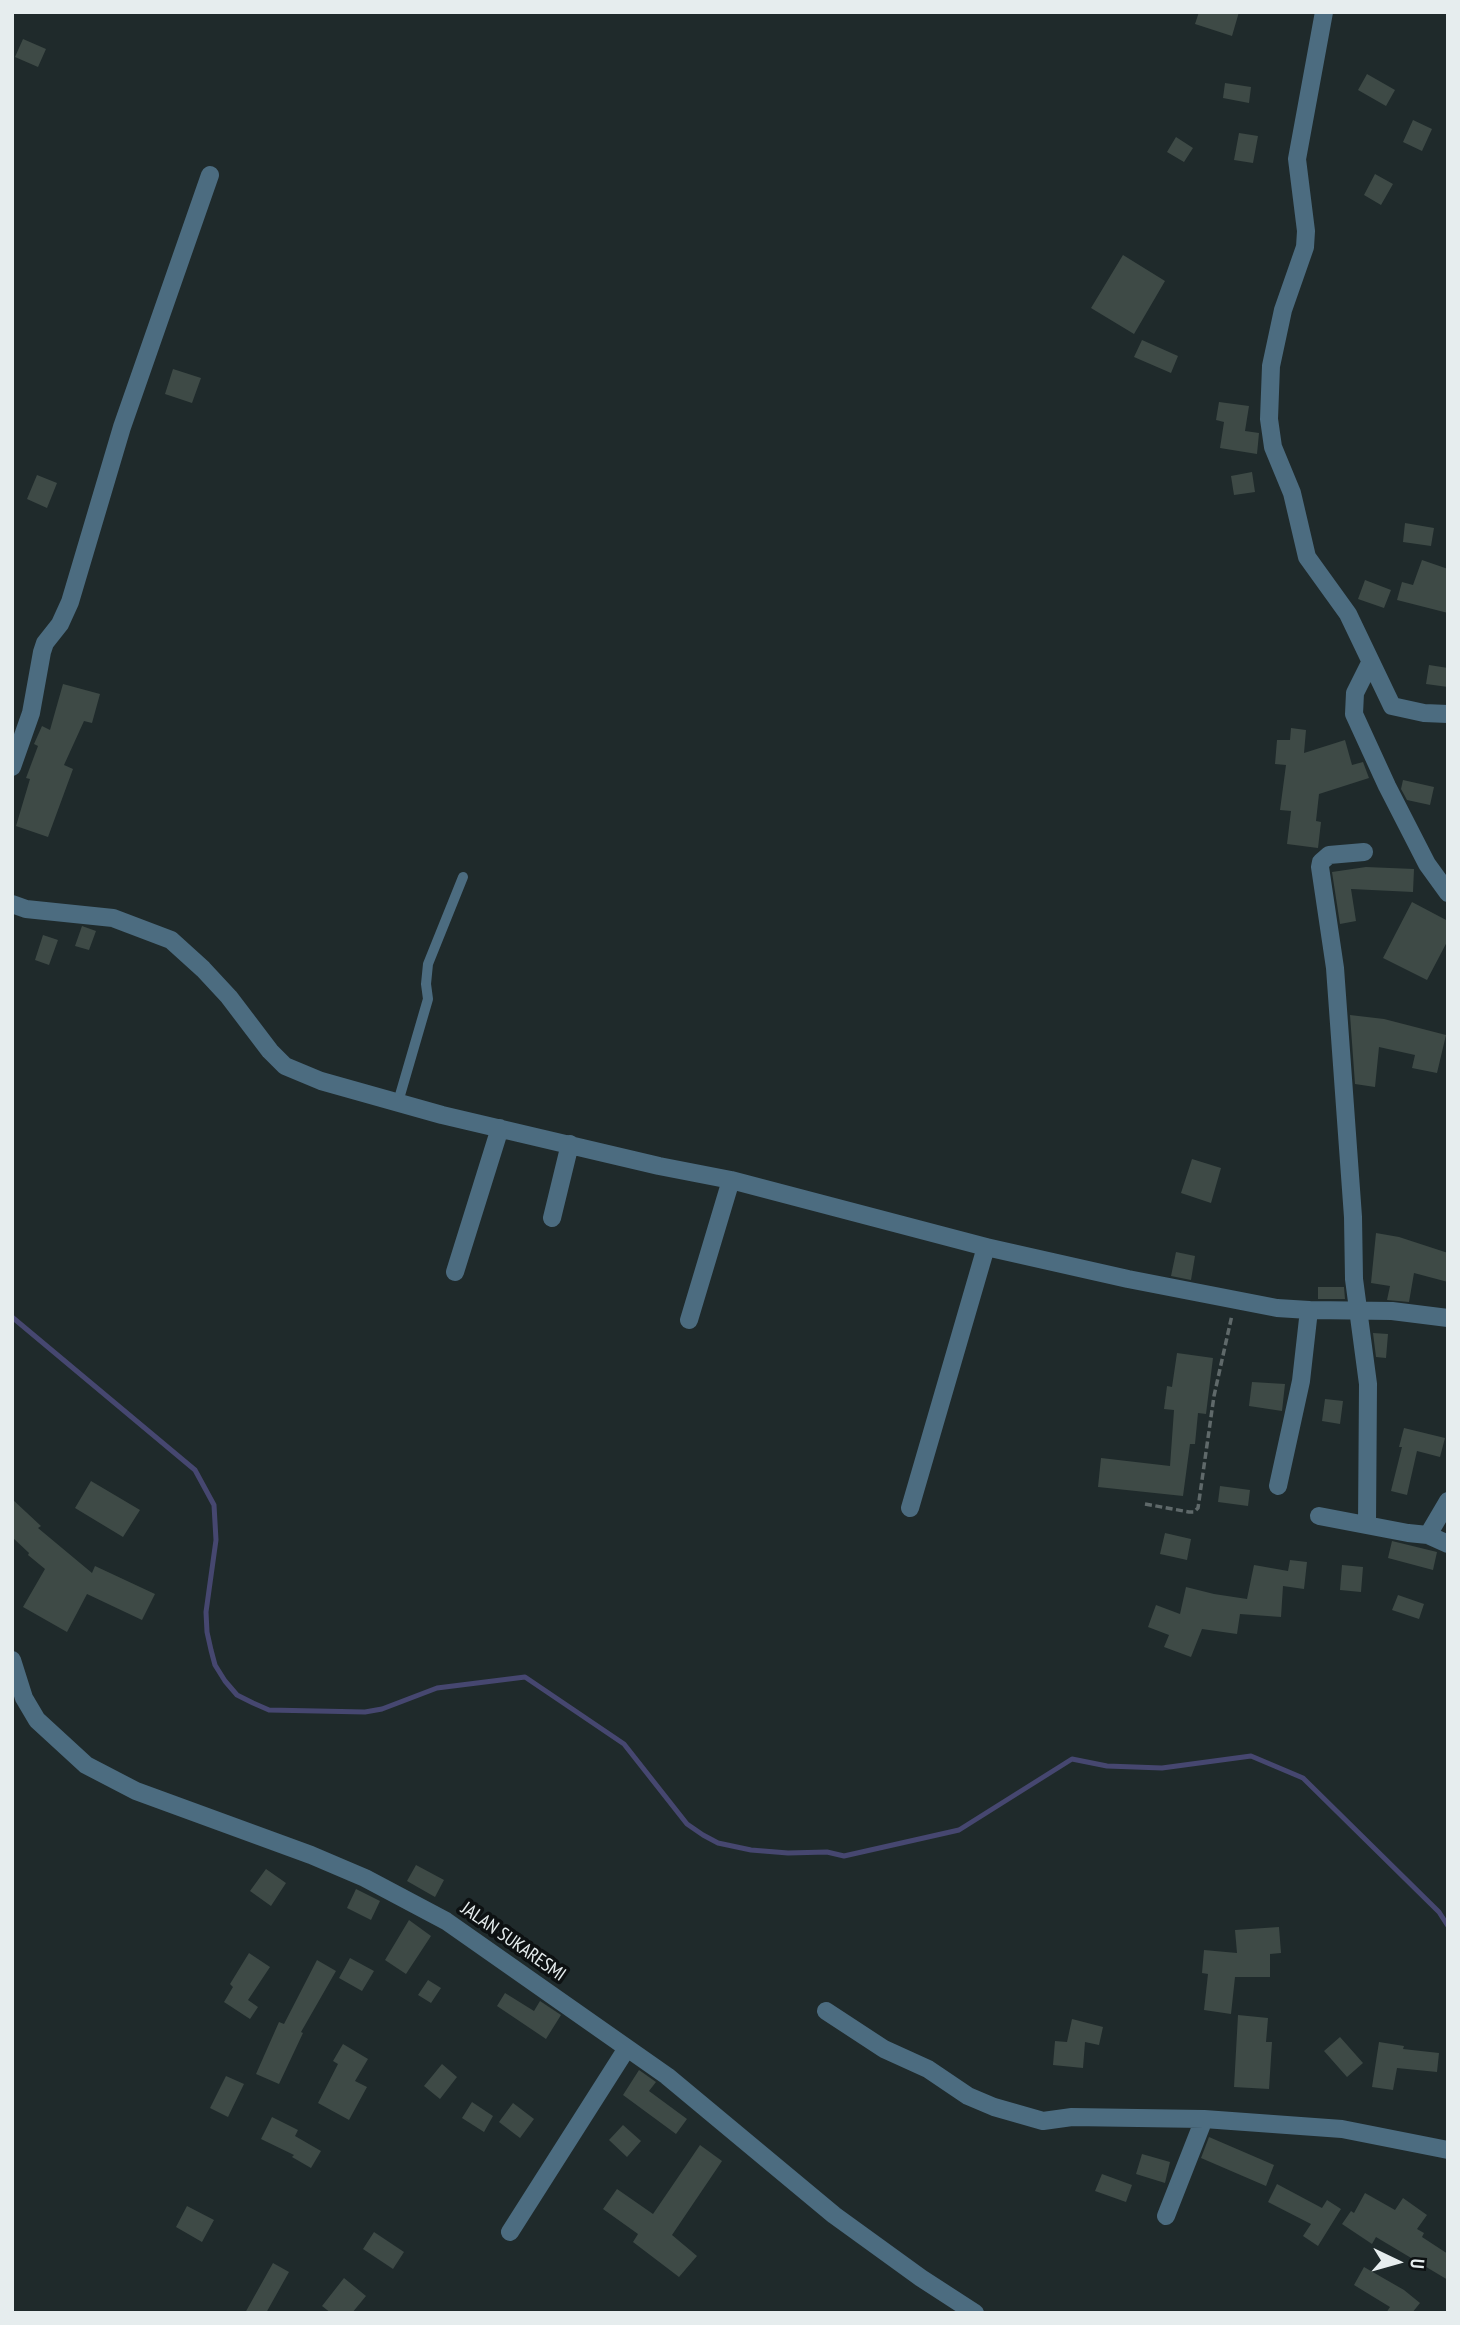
<!DOCTYPE html>
<style>
body{margin:0}
#map{position:relative;width:1460px;height:2325px;overflow:hidden;background:#1f2a2b;font-family:"PT Sans Narrow",sans-serif}
canvas{display:block}
.frame{position:absolute;inset:0;border:14px solid #e6edee;pointer-events:none}
.north{position:absolute;left:1362px;top:2227px;width:70px;height:70px;-webkit-text-stroke:5px #0d1112;paint-order:stroke;rotate:95deg;font-size:19px;font-weight:700;line-height:28px;text-align:center;color:#e6edee}
.north::after{content:'';display:block;margin:auto;width:24px;height:32px;background:#e6edee;clip-path:polygon(50% 0,100% 100%,50% 72%,0 100%)}
</style>
<div id="map">
<canvas width="1460" height="2325"></canvas>
<div class="frame"></div>
<div class="north">U</div>
</div>
<script>
const c = document.querySelector('canvas').getContext('2d');
c.lineJoin = 'round';
const shape = rows => new Path2D(rows.map(r => 'M' + r).join(''));
function trace(path, color, width, dash) { c.strokeStyle = color; c.lineWidth = width; c.lineCap = dash ? 'butt' : 'round'; c.setLineDash(dash || []); c.stroke(path); }
function fillPath(path, color) { c.fillStyle = color; c.fill(path, 'evenodd'); }
function drawText(font, color, halo, rows, align = 'center') {
  c.font = font + ' "PT Sans Narrow",sans-serif'; c.lineWidth = 7; c.setLineDash([]); c.textBaseline = 'middle'; c.strokeStyle = halo; c.fillStyle = color; for (const [text, x, y, turn = 0] of rows) {
    c.save(); c.translate(x, y); c.rotate((+turn || 0) * Math.PI / 180); c.textAlign = isNaN(turn) ? turn : align; if (halo) c.strokeText(text, 0, 0); c.fillText(text, 0, 0); c.restore();
  }
}
const stream = shape([
 [12,1317,195,1470,214,1505,216,1540,206,1612,207,1632,211,1650,215,1665,225,1681,237,1695,253,1703,269,1710,365,1712,382,1709,437,1688,525,1677,624,1744,687,1824,703,1835,718,1843,751,1850,788,1853,827,1852,844,1856,959,1830,1072,1759,1107,1766,1162,1768,1251,1756,1303,1778,1439,1912,1448,1926]
]);
const building = shape([
 [1199,12,1239,12,1232,36,1195,24],
 [23,39,46,49,38,67,15,57],
 [1367,74,1395,90,1386,106,1358,90],
 [1225,83,1251,87,1249,103,1223,98],
 [1413,120,1432,129,1422,151,1403,142],
 [1239,133,1258,136,1253,163,1234,160],
 [1176,137,1193,148,1184,162,1167,152],
 [1375,174,1393,184,1381,205,1364,195],
 [1123,255,1165,281,1134,334,1091,308],
 [1142,340,1178,356,1171,373,1134,357],
 [173,369,201,378,192,403,165,394],
 [1219,402,1249,406,1245,431,1259,433,1257,454,1220,448,1224,422,1216,420],
 [1252,472,1255,492,1234,495,1231,476],
 [37,475,57,483,47,508,27,499],
 [1405,523,1434,528,1431,546,1403,542],
 [1422,560,1448,569,1448,613,1397,600,1402,582,1413,585],
 [1365,580,1391,590,1384,608,1358,599],
 [1429,665,1448,668,1448,687,1426,684],
 [63,684,100,694,92,723,84,721,64,765,73,769,48,837,16,826,30,779,26,778,38,746,34,744,42,726,50,730],
 [1291,728,1306,730,1304,753,1345,740,1352,765,1363,762,1369,778,1319,794,1316,821,1321,822,1318,848,1287,844,1291,811,1280,810,1286,765,1275,764,1277,740,1290,740],
 [1403,780,1434,787,1430,805,1407,800,1401,789],
 [1366,867,1414,869,1413,892,1351,889,1356,921,1340,924,1332,872],
 [1412,902,1448,921,1448,940,1427,980,1383,958],
 [82,926,96,931,89,950,75,946],
 [43,935,58,940,49,965,35,960],
 [1350,1015,1384,1019,1446,1035,1437,1073,1412,1068,1415,1055,1379,1047,1375,1087,1355,1084],
 [1192,1159,1221,1168,1211,1203,1181,1193],
 [1376,1233,1399,1237,1448,1253,1448,1282,1414,1273,1409,1302,1387,1300,1390,1286,1371,1283],
 [1176,1252,1195,1256,1191,1280,1171,1276],
 [1318,1287,1344,1287,1345,1299,1318,1299],
 [1373,1333,1388,1334,1386,1358,1376,1357],
 [1177,1353,1213,1358,1206,1414,1198,1413,1195,1444,1190,1444,1183,1496,1098,1487,1101,1458,1170,1466,1174,1410,1164,1409,1167,1386,1172,1387],
 [1252,1382,1285,1384,1282,1411,1249,1406],
 [1325,1399,1343,1401,1340,1424,1322,1421],
 [1404,1428,1445,1438,1440,1457,1417,1451,1407,1495,1391,1491,1402,1447,1399,1447],
 [91,1481,140,1510,123,1537,75,1508],
 [1220,1486,1250,1490,1248,1506,1218,1502],
 [12,1499,41,1526,38,1528,92,1573,95,1566,155,1594,142,1620,87,1594,67,1632,23,1607,45,1569,28,1555,29,1553,12,1537],
 [1165,1533,1191,1539,1187,1560,1160,1554],
 [1392,1541,1437,1552,1433,1570,1388,1558],
 [1290,1560,1307,1562,1304,1589,1283,1586,1281,1617,1240,1614,1237,1634,1202,1629,1191,1657,1164,1647,1169,1635,1148,1627,1156,1605,1180,1614,1186,1587,1214,1594,1247,1599,1254,1565,1288,1571],
 [1342,1565,1363,1567,1361,1592,1340,1590],
 [1398,1595,1424,1604,1419,1619,1392,1610],
 [416,1865,444,1880,435,1897,407,1881],
 [266,1869,286,1883,271,1906,250,1891],
 [356,1889,380,1901,371,1920,347,1908],
 [409,1920,431,1936,406,1974,385,1960],
 [1279,1927,1281,1953,1270,1954,1270,1977,1235,1977,1231,2014,1204,2010,1208,1974,1202,1973,1204,1950,1237,1953,1235,1930],
 [249,1953,270,1967,248,2000,258,2007,250,2019,224,2002,233,1987,230,1984],
 [350,1958,374,1971,362,1991,339,1978],
 [317,1960,336,1971,301,2032,303,2033,279,2084,256,2074,279,2022,284,2024],
 [428,1980,441,1988,431,2003,418,1995],
 [505,1993,534,2011,540,2001,561,2015,546,2039,497,2006],
 [1238,2015,1268,2018,1266,2042,1272,2042,1269,2089,1234,2087],
 [1072,2019,1103,2027,1099,2045,1085,2042,1083,2068,1053,2065,1055,2041,1067,2042],
 [1340,2037,1363,2063,1347,2077,1324,2051],
 [1379,2042,1404,2046,1403,2049,1439,2053,1437,2072,1397,2068,1393,2090,1372,2087],
 [343,2044,368,2059,355,2081,367,2087,349,2120,318,2103,338,2064,333,2061],
 [442,2064,457,2077,440,2099,424,2086],
 [639,2070,656,2082,649,2091,687,2119,676,2134,623,2095],
 [226,2076,244,2084,228,2117,210,2108],
 [472,2102,493,2116,484,2132,462,2118],
 [513,2103,534,2119,520,2138,499,2122],
 [272,2117,298,2130,295,2136,321,2151,311,2168,292,2157,294,2155,261,2139],
 [623,2125,641,2141,627,2157,609,2140],
 [1209,2137,1274,2165,1266,2186,1201,2158],
 [700,2145,722,2161,672,2235,697,2256,679,2277,633,2242,638,2234,603,2209,617,2189,653,2214],
 [1142,2154,1170,2162,1165,2183,1136,2174],
 [1102,2174,1132,2185,1126,2202,1095,2191],
 [1277,2184,1322,2208,1327,2200,1341,2209,1318,2246,1303,2236,1311,2224,1268,2202],
 [1365,2193,1395,2210,1403,2198,1427,2215,1417,2229,1424,2233,1422,2237,1448,2254,1448,2280,1376,2237,1372,2244,1342,2224,1351,2211,1354,2213],
 [187,2206,214,2220,202,2242,176,2227],
 [374,2232,404,2252,393,2269,363,2249],
 [273,2263,289,2272,266,2313,245,2313],
 [1364,2267,1404,2290,1420,2303,1412,2313,1386,2313,1390,2307,1354,2285],
 [344,2278,366,2296,352,2313,331,2313,322,2306]
]);
const path = shape([
 [1145,1504,1189,1512,1194,1512,1198,1508,1214,1396,1232,1315]
]);
const service = shape([
 [398,1102,428,999,426,984,428,964,463,877]
]);
const minor = shape([
 [1324,12,1297,159,1306,231,1305,247,1283,310,1271,366,1269,419,1273,447,1292,493,1307,557,1348,614,1392,706,1424,713,1448,714],
 [1370,663,1355,693,1354,714,1387,786,1427,864,1448,893],
 [12,767,31,713,42,652,45,643,60,624,70,602,122,427,210,175],
 [1364,852,1329,855,1321,862,1320,867,1335,968,1353,1217,1354,1279,1368,1384,1367,1525],
 [12,904,26,909,113,918,171,940,203,969,229,997,270,1051,285,1066,321,1081,442,1115,659,1166,731,1180,986,1247,1128,1279,1277,1308,1309,1310,1392,1311,1448,1318],
 [552,1218,570,1144],
 [455,1272,500,1128],
 [689,1320,731,1180],
 [1278,1486,1301,1381,1309,1310],
 [910,1508,986,1247],
 [1319,1516,1408,1533,1428,1535,1448,1544],
 [1428,1535,1448,1501],
 [12,1660,24,1698,37,1720,86,1765,136,1791,311,1855,365,1878,446,1921,667,2076,834,2215,921,2278,975,2313],
 [826,2011,884,2049,928,2069,968,2096,994,2107,1043,2121,1072,2117,1204,2119,1342,2129,1448,2150],
 [1166,2216,1204,2119],
 [510,2232,627,2048]
]);
const streetNames = [
 ["JALAN SUKARESMI",513,1942,35]
];
trace(stream, '#464770', 5);
fillPath(building, '#3e4a46');
trace(path, '#5f696a', 3.5, [7, 3.5]);
trace(service, '#4c6c80', 10);
trace(minor, '#4c6c80', 18);
drawText('19px', '#e6edee', '#0d1112', streetNames);
</script>
